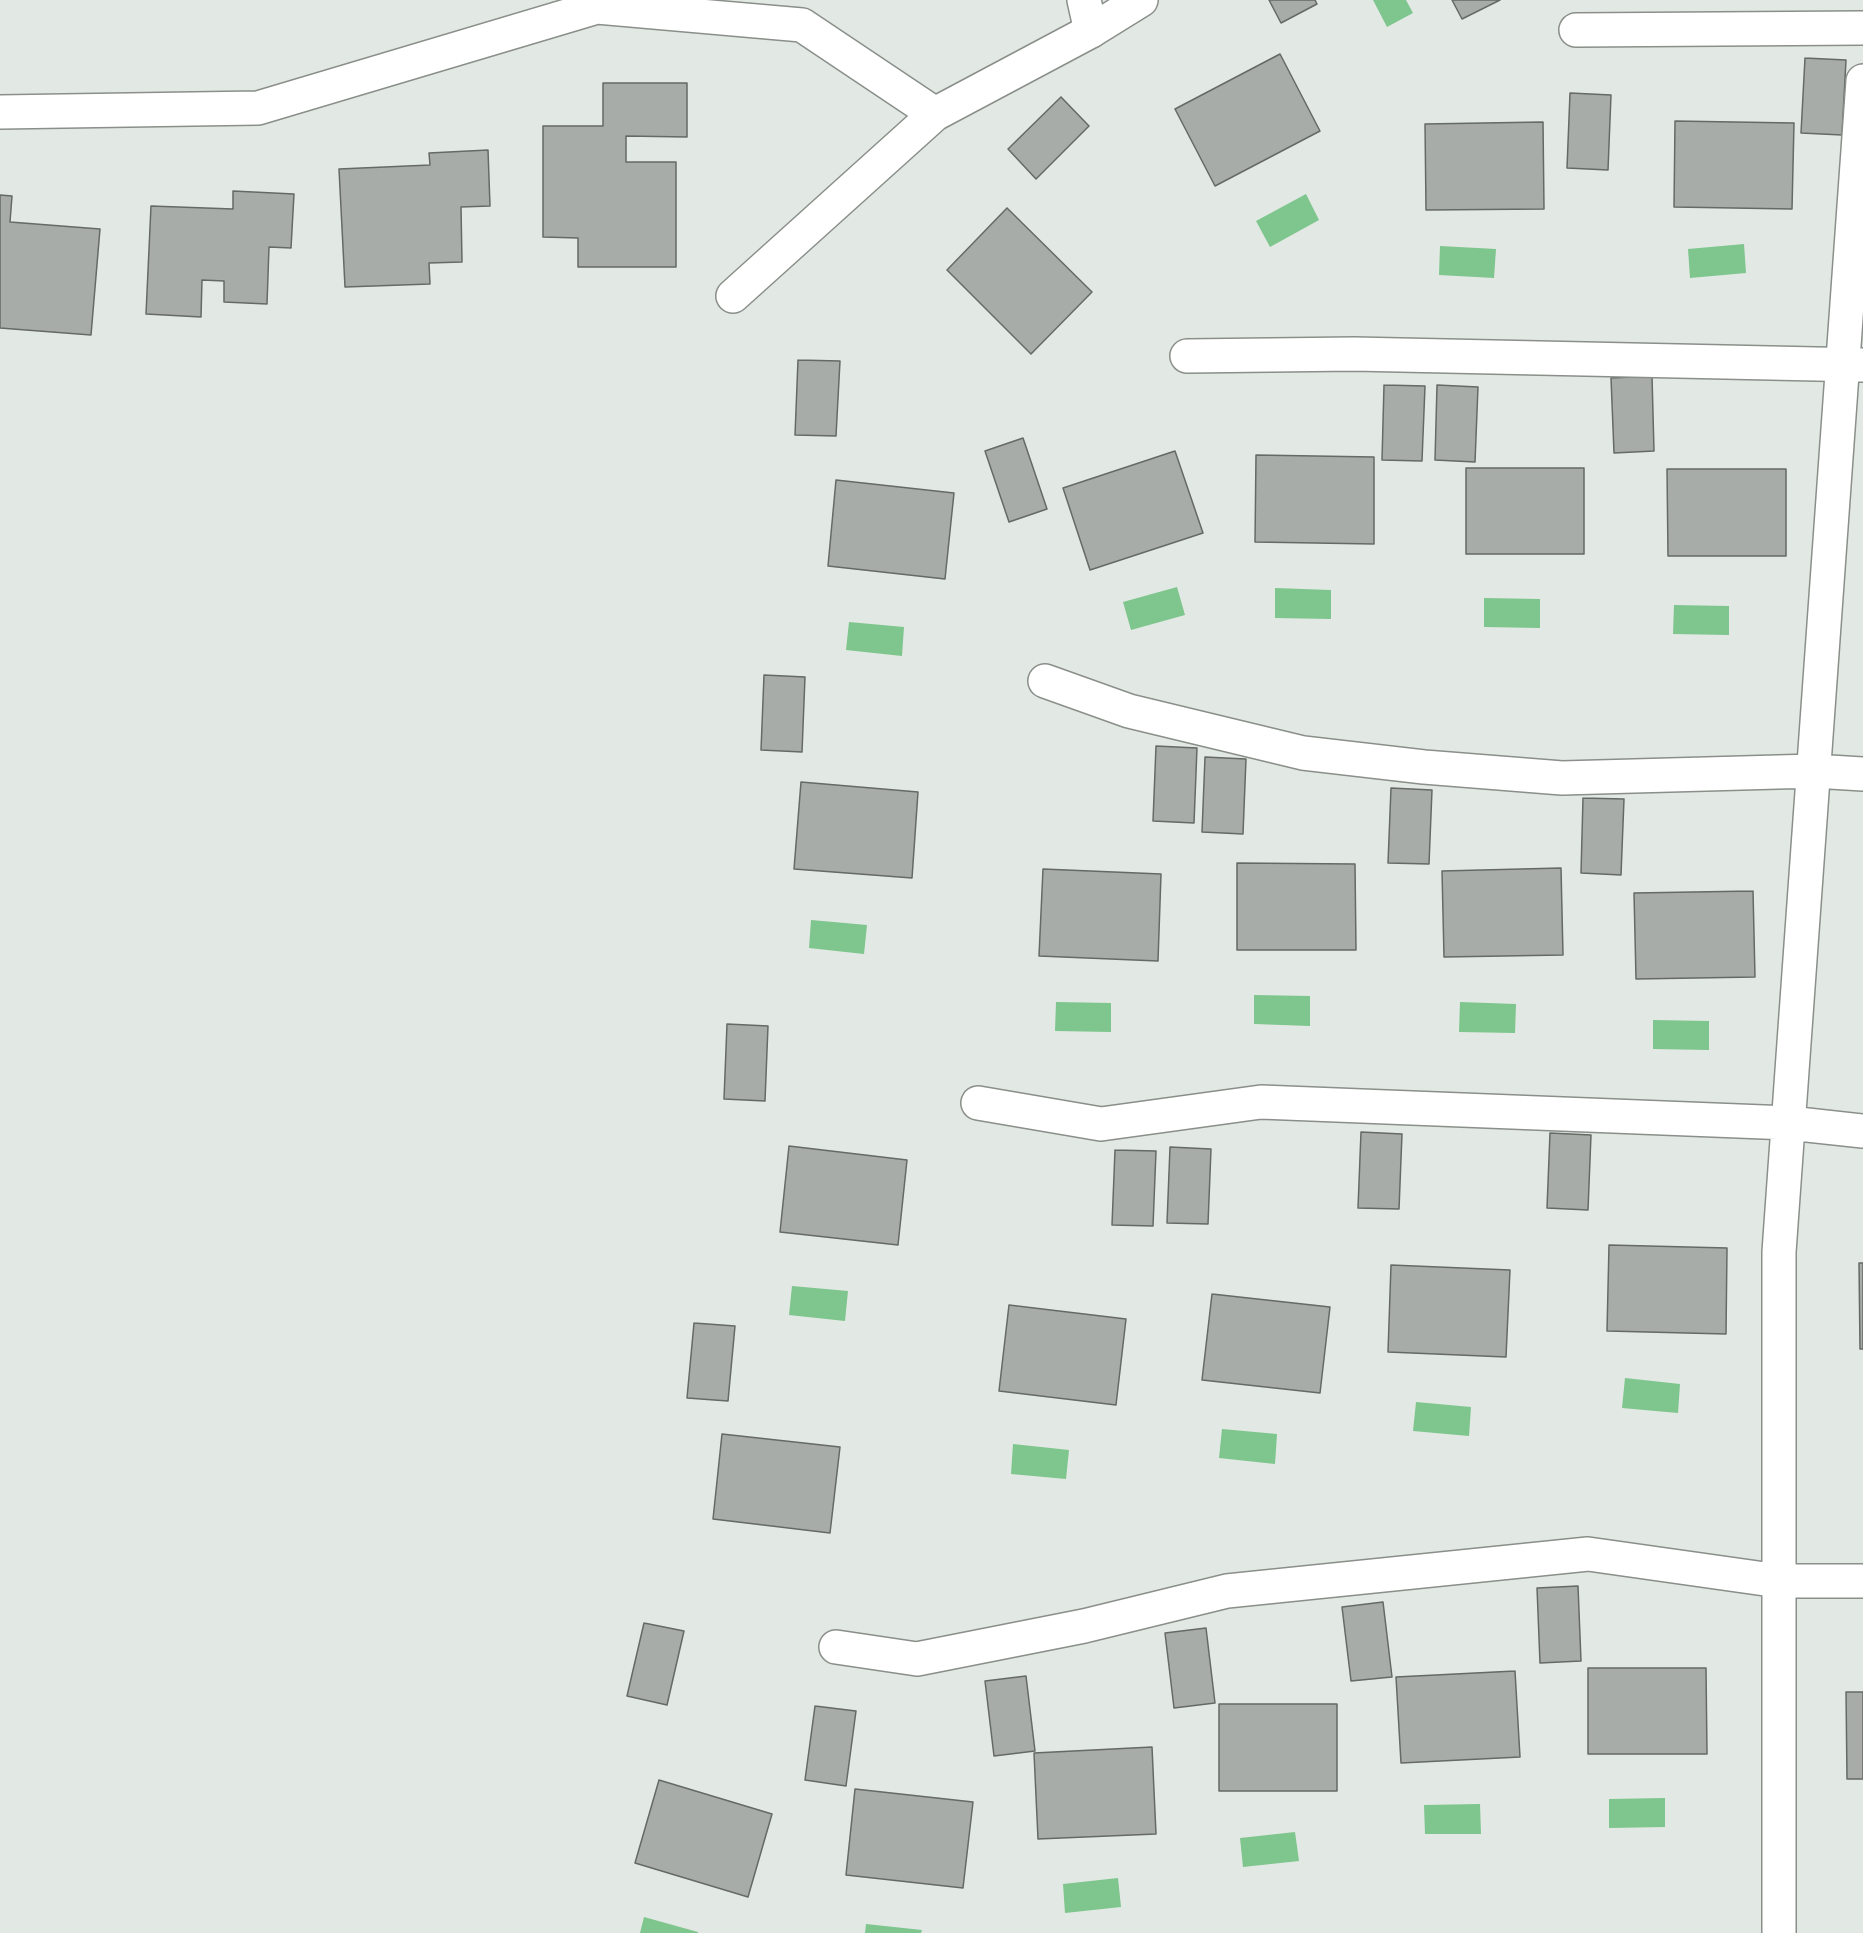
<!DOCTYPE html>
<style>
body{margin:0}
canvas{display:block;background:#e2e8e3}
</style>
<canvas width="1863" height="1933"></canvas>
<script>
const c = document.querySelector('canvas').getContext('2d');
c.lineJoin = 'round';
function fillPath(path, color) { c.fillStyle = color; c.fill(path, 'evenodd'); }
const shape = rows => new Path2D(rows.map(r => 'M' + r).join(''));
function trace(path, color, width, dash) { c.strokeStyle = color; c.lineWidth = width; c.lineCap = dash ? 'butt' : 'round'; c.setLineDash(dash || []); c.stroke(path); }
const water = shape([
 [1373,0,1406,0,1413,13,1387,27],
 [1306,194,1319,220,1270,247,1256,221],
 [1744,244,1746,273,1690,278,1688,249],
 [1440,246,1496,249,1494,278,1439,275],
 [1177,587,1185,615,1131,630,1123,602],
 [1275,588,1331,590,1331,619,1275,618],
 [1484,598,1540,599,1540,628,1484,627],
 [1674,605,1729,606,1729,635,1673,634],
 [849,622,904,627,902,656,846,650],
 [811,920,867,925,864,954,809,948],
 [1254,995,1310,996,1310,1026,1254,1024],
 [1056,1002,1111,1003,1111,1032,1055,1031],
 [1460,1002,1516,1004,1515,1033,1459,1032],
 [1653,1020,1709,1021,1709,1050,1653,1049],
 [792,1286,848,1291,845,1321,789,1315],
 [1625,1378,1680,1384,1678,1413,1622,1408],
 [1416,1402,1471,1407,1469,1436,1413,1431],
 [1222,1429,1277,1434,1275,1464,1219,1458],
 [1013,1444,1069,1450,1066,1479,1011,1474],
 [1665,1798,1665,1827,1609,1828,1609,1799],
 [1480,1804,1481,1834,1425,1834,1424,1805],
 [1295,1832,1299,1861,1243,1867,1240,1838],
 [1118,1878,1121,1907,1065,1913,1063,1884],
 [644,1917,698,1932,698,1933,640,1933],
 [866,1924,922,1930,921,1933,865,1933]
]);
const building = shape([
 [1269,0,1315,0,1317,4,1281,23,1269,0],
 [1452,0,1500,0,1462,19,1452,0],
 [1280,54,1320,131,1215,186,1175,109,1280,54],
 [1805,58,1846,60,1842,135,1801,133,1805,58],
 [603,83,687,83,687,137,626,136,626,162,676,162,676,267,578,267,578,238,543,237,543,126,603,126,603,83],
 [1570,93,1611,95,1608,170,1567,168,1570,93],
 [1061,97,1089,126,1036,179,1008,149,1061,97],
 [1675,121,1794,123,1792,209,1674,207,1675,121],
 [1543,122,1544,209,1426,210,1425,124,1543,122],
 [488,150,490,206,461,207,462,262,429,263,430,284,345,287,339,169,430,165,429,153,488,150],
 [233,191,294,194,291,248,269,247,267,304,224,302,224,281,202,280,201,317,146,314,151,206,233,209,233,191],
 [0,195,12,196,10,222,100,229,91,335,0,328,0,195],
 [1007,208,1092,292,1031,354,947,270,1007,208],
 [798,360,840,361,836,436,795,435,798,360],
 [1652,376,1654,451,1614,453,1611,378,1652,376],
 [1384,385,1425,386,1422,461,1382,460,1384,385],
 [1437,385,1478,387,1475,462,1435,460,1437,385],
 [1023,438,1047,509,1009,522,985,451,1023,438],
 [1175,451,1203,533,1090,570,1063,488,1175,451],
 [1256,455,1374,457,1374,544,1255,542,1256,455],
 [1466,468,1584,468,1584,554,1466,554,1466,468],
 [1667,469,1786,469,1786,556,1668,556,1667,469],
 [836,480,954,493,945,579,828,566,836,480],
 [764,675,805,677,802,752,761,750,764,675],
 [1156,746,1197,748,1194,823,1153,821,1156,746],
 [1205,757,1246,759,1243,834,1202,832,1205,757],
 [801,782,918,792,912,878,794,869,801,782],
 [1391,788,1432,790,1429,864,1388,863,1391,788],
 [1583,798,1624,799,1621,875,1581,873,1583,798],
 [1237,863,1355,864,1356,950,1237,950,1237,863],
 [1561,868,1563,955,1444,957,1442,871,1561,868],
 [1043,869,1161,874,1158,961,1039,956,1043,869],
 [1753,891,1755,977,1636,979,1634,893,1753,891],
 [727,1024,768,1026,765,1101,724,1099,727,1024],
 [1361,1132,1402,1134,1399,1209,1358,1208,1361,1132],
 [1550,1133,1591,1135,1588,1210,1547,1208,1550,1133],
 [789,1146,907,1160,898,1245,780,1232,789,1146],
 [1170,1147,1211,1149,1208,1224,1167,1223,1170,1147],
 [1115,1150,1156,1151,1153,1226,1112,1225,1115,1150],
 [1609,1245,1727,1248,1726,1334,1607,1331,1609,1245],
 [1859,1263,1863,1263,1863,1349,1860,1349,1859,1263],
 [1391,1265,1510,1270,1506,1357,1388,1352,1391,1265],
 [1212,1294,1330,1307,1320,1393,1202,1380,1212,1294],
 [1009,1305,1126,1319,1116,1405,999,1391,1009,1305],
 [694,1323,735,1326,728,1401,687,1398,694,1323],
 [722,1434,840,1447,830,1533,713,1519,722,1434],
 [1578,1586,1581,1661,1540,1663,1537,1588,1578,1586],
 [1383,1602,1392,1677,1351,1681,1342,1607,1383,1602],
 [644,1623,684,1631,667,1705,627,1696,644,1623],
 [1206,1628,1215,1703,1174,1708,1165,1633,1206,1628],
 [1588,1668,1706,1668,1707,1754,1588,1754,1588,1668],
 [1515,1671,1520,1757,1401,1763,1396,1677,1515,1671],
 [1026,1676,1035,1751,994,1756,985,1681,1026,1676],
 [1846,1692,1863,1692,1863,1779,1847,1779,1846,1692],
 [1219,1704,1337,1704,1337,1791,1219,1791,1219,1704],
 [815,1706,856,1711,846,1786,805,1780,815,1706],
 [1152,1747,1156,1834,1038,1839,1034,1753,1152,1747],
 [659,1780,772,1814,748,1897,635,1863,659,1780],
 [855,1789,973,1802,963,1888,846,1875,855,1789]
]);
const street = shape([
 [1576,30,1863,28],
 [0,112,258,108,597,7,802,25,935,114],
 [733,296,935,114,1091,31,1141,0],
 [1187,356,1354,354,1863,365],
 [1045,681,1129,711,1303,753,1424,767,1562,778,1814,771,1863,774],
 [978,1103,1101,1124,1261,1102,1789,1123,1863,1131],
 [836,1647,917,1659,1084,1626,1227,1591,1588,1554,1779,1581,1863,1581],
 [1779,1933,1779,1252,1863,81]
]);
const secondary = shape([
 [1084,0,1091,31]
]);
fillPath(water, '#7ec68d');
fillPath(building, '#a7aca8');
trace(building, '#656a66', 1.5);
trace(street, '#8a8f8a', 36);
trace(secondary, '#8a8f8a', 36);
trace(street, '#fff', 33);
trace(secondary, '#fff', 33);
</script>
